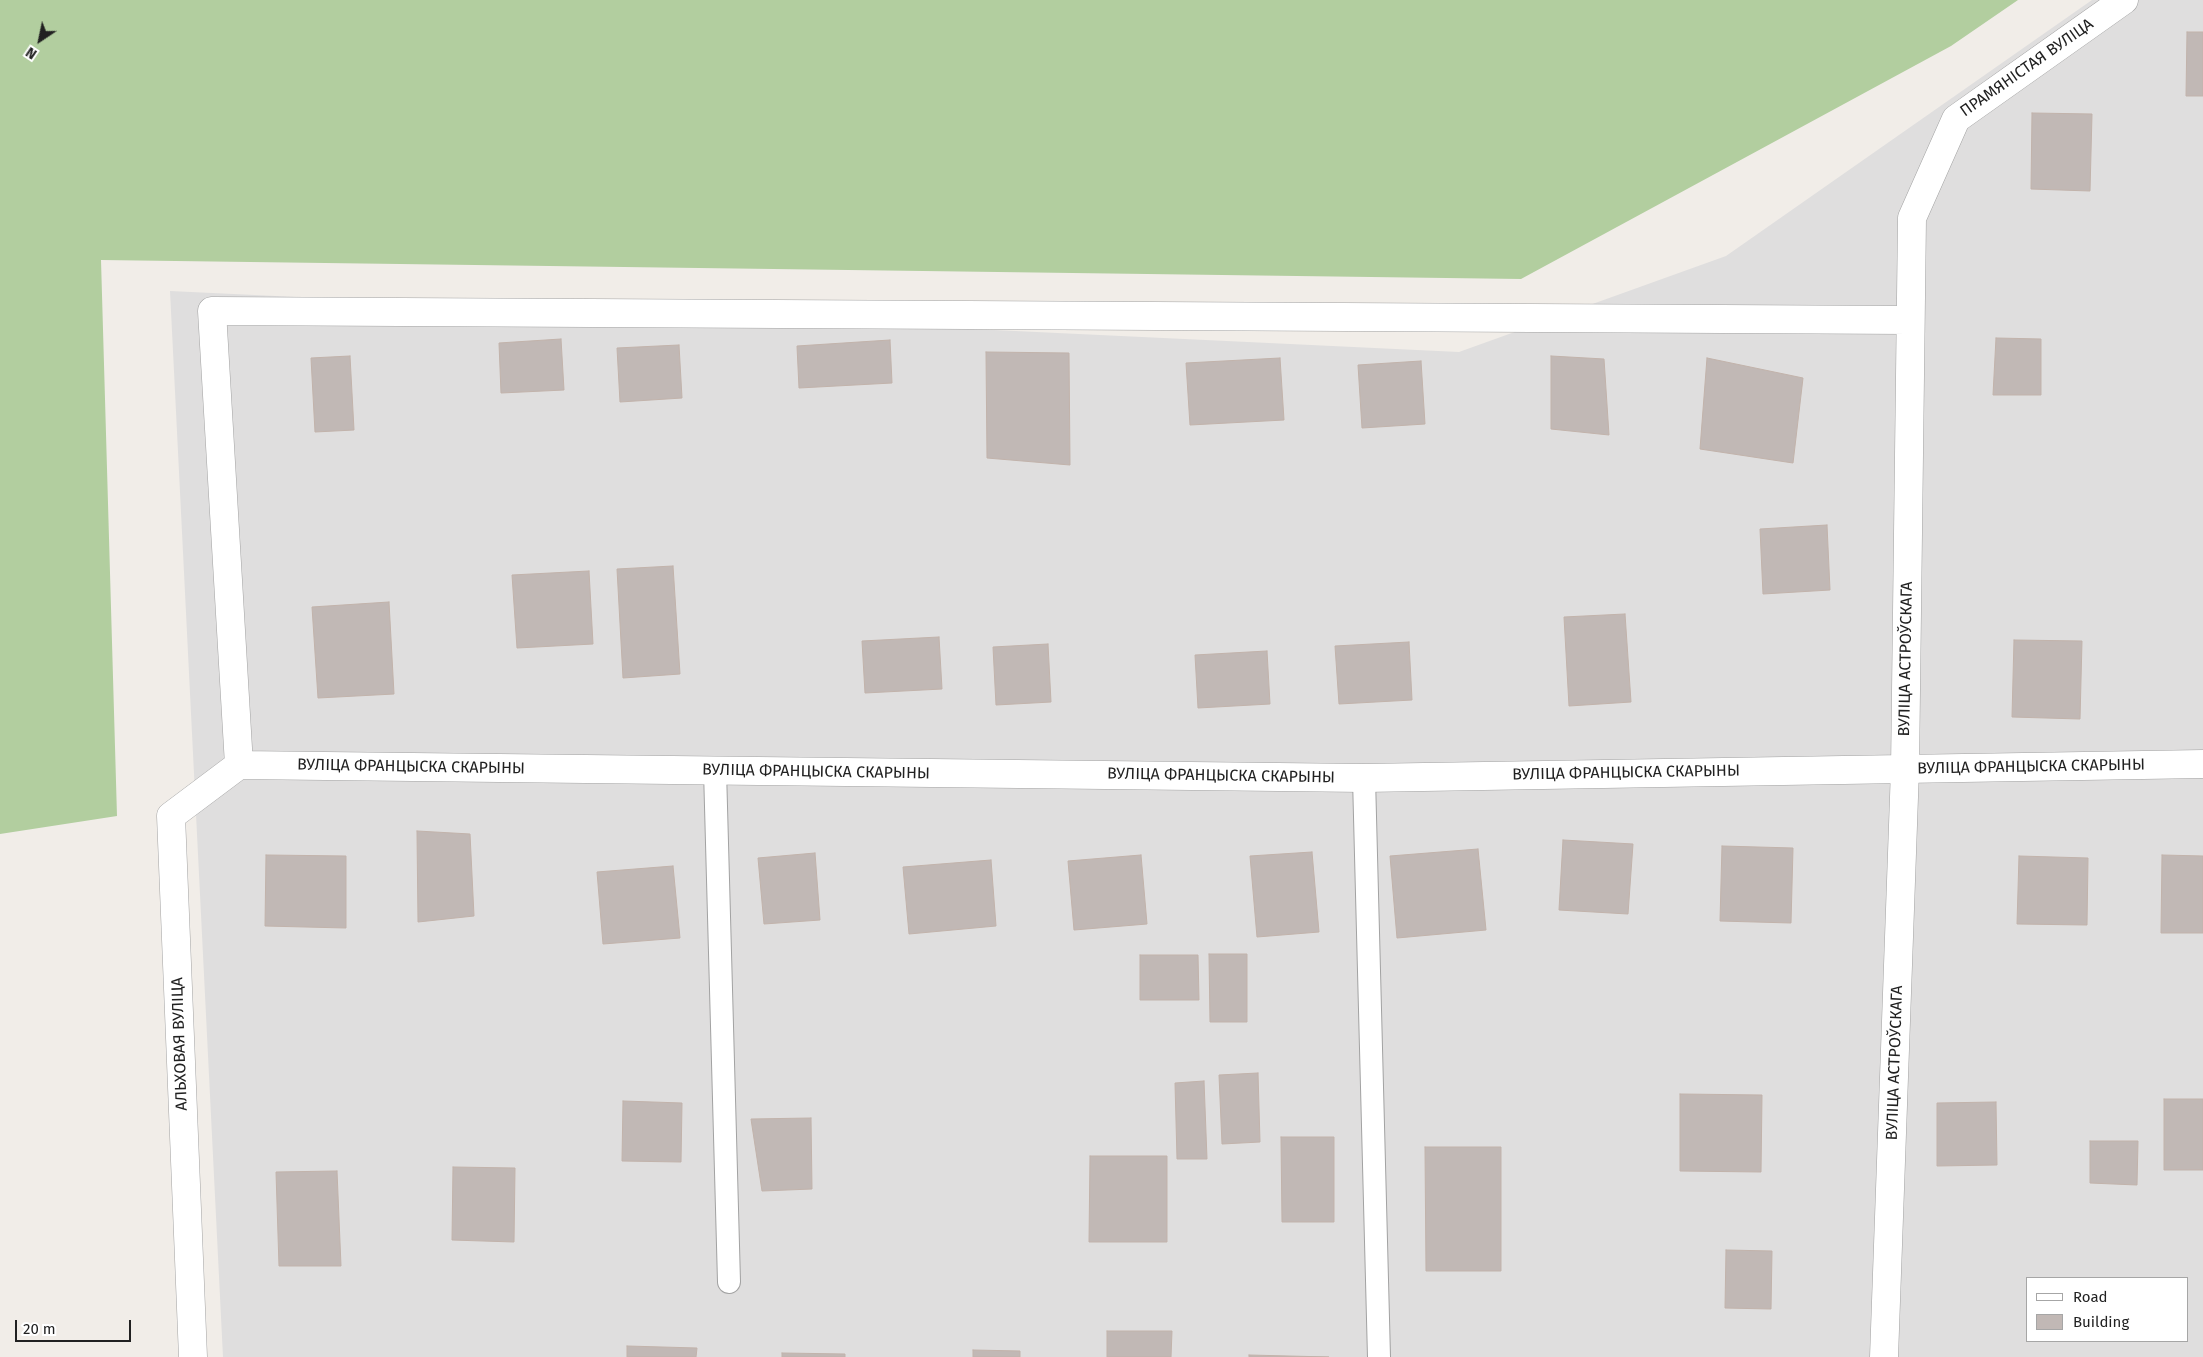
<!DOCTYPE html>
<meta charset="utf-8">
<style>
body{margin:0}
#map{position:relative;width:2203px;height:1357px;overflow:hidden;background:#f1ede8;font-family:"Fira Sans",sans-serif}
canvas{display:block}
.legend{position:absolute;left:2026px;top:1277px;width:162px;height:65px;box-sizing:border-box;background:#fff;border:1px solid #a6a6a6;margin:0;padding:6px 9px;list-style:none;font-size:15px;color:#212121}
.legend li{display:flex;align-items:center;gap:10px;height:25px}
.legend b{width:25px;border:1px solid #a6a6a6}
.north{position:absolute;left:15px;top:15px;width:50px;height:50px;-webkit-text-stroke:4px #fff;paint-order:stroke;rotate:214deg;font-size:14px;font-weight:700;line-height:20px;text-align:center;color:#212121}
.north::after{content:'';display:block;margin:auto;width:18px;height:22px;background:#212121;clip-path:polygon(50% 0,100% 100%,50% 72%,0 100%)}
.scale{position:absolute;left:15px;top:1320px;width:116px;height:22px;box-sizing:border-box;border:2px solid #212121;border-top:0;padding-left:6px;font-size:15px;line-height:18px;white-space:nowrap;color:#212121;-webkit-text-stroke:4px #fff;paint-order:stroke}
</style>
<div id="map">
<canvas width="2203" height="1357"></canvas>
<ul class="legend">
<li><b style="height:6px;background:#fff"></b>Road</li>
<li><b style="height:14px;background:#c1b8b5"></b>Building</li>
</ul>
<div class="north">N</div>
<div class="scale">20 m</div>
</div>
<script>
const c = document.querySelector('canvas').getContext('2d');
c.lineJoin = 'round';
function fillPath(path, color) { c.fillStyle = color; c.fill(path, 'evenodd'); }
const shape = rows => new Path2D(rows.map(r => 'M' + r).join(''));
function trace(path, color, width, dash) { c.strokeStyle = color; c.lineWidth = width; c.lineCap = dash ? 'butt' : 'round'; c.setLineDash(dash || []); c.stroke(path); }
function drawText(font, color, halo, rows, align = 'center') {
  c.font = font + ' "Fira Sans",sans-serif'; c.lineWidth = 4; c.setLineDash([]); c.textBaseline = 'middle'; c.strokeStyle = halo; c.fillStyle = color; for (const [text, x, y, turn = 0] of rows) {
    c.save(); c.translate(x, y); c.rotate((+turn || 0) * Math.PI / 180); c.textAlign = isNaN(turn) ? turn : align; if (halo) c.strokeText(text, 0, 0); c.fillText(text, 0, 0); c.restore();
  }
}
const residential = shape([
 [2092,0,2203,0,2203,1357,223,1357,170,291,1459,352,1726,256],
 [2027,1278,2187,1278,2187,1341,2027,1341]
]);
const forest = shape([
 [0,0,2018,0,1951,46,1521,279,101,260,117,816,0,834]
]);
const building = shape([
 [2187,32,2203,32,2203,96,2186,96,2187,32],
 [2032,113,2092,114,2090,191,2031,189,2032,113],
 [1996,338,2041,339,2041,395,1993,395,1996,338],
 [561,339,564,390,501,393,499,343,561,339],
 [890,340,892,383,799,388,797,346,890,340],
 [679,345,682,398,620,402,617,348,679,345],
 [986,352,1069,353,1070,465,987,458,986,352],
 [350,356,354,430,315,432,311,358,350,356],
 [1551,356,1604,359,1609,435,1551,429,1551,356],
 [1280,358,1284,420,1190,425,1186,363,1280,358],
 [1707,358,1803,378,1793,463,1700,449,1707,358],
 [1421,361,1425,424,1362,428,1358,365,1421,361],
 [1827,525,1830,590,1763,594,1760,529,1827,525],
 [673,566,680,674,623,678,617,569,673,566],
 [589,571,593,644,517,648,512,575,589,571],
 [389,602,394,694,318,698,312,607,389,602],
 [1625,614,1631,702,1569,706,1564,617,1625,614],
 [939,637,942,689,865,693,862,641,939,637],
 [2014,640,2082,641,2080,719,2012,717,2014,640],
 [1409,642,1412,700,1339,704,1335,646,1409,642],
 [1048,644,1051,702,996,705,993,647,1048,644],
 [1267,651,1270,704,1198,708,1195,655,1267,651],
 [417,831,470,834,474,916,418,922,417,831],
 [1563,840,1633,844,1628,914,1559,910,1563,840],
 [1722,846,1793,848,1791,923,1720,921,1722,846],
 [1478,849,1486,930,1397,938,1390,856,1478,849],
 [1312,852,1319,932,1257,937,1250,856,1312,852],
 [815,853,820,920,764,924,758,858,815,853],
 [266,855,346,856,346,928,265,926,266,855],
 [1141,855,1147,924,1074,930,1068,861,1141,855],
 [2162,855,2203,856,2203,933,2161,933,2162,855],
 [2019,856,2088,858,2087,925,2017,924,2019,856],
 [991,860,996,926,909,934,903,867,991,860],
 [673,866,680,938,603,944,597,872,673,866],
 [1209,954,1247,954,1247,1022,1210,1022,1209,954],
 [1140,955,1198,955,1199,1000,1140,1000,1140,955],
 [1258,1073,1260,1142,1222,1144,1219,1075,1258,1073],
 [1204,1081,1207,1159,1177,1159,1175,1083,1204,1081],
 [1680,1094,1762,1095,1761,1172,1680,1171,1680,1094],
 [2164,1099,2203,1099,2203,1170,2164,1170,2164,1099],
 [623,1101,682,1103,681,1162,622,1161,623,1101],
 [1996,1102,1997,1165,1937,1166,1937,1103,1996,1102],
 [811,1118,812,1189,762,1191,751,1119,811,1118],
 [1281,1137,1334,1137,1334,1222,1282,1222,1281,1137],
 [2090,1141,2138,1141,2137,1185,2090,1183,2090,1141],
 [1425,1147,1501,1147,1501,1271,1426,1271,1425,1147],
 [1090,1156,1167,1156,1167,1242,1089,1242,1090,1156],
 [453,1167,515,1168,514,1242,452,1240,453,1167],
 [337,1171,341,1266,279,1266,276,1172,337,1171],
 [1726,1250,1772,1251,1771,1309,1725,1308,1726,1250],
 [1107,1331,1172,1331,1171,1357,1107,1357,1107,1331],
 [627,1346,697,1348,696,1357,627,1357,627,1346],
 [973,1350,1020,1351,1020,1357,973,1357,973,1350],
 [782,1353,845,1354,845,1357,782,1357,782,1353],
 [1249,1355,1329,1357,1249,1357,1249,1355]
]);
const service = shape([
 [715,770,729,1282],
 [1364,778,1379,1357]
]);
const minor = shape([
 [239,765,212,311,1909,320],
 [239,765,1364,778,2203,764],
 [193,1357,171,816,239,765],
 [1884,1357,1905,769,1912,218,1956,119,2124,0]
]);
const streetNames = [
 ["ПРАМЯНІСТАЯ ВУЛІЦА",2027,68,-35],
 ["ВУЛІЦА АСТРОЎСКАГА",1906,659,-89],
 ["ВУЛІЦА ФРАНЦЫСКА СКАРЫНЫ",411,767,1],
 ["ВУЛІЦА ФРАНЦЫСКА СКАРЫНЫ",2031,767,-1],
 ["ВУЛІЦА ФРАНЦЫСКА СКАРЫНЫ",816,772,1],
 ["ВУЛІЦА ФРАНЦЫСКА СКАРЫНЫ",1626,773,-1],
 ["ВУЛІЦА ФРАНЦЫСКА СКАРЫНЫ",1221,776,1],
 ["АЛЬХОВАЯ ВУЛІЦА",180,1044,-92],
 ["ВУЛІЦА АСТРОЎСКАГА",1895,1063,-88]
];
fillPath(residential, '#dfdede');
fillPath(forest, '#b2ce9f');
fillPath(building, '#c1b8b5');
trace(building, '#c2b3ab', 1);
trace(service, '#a2a2a2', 24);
trace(minor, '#a2a2a2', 29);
trace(service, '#fff', 22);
trace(minor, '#fff', 28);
drawText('16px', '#212121', '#fff', streetNames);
</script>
